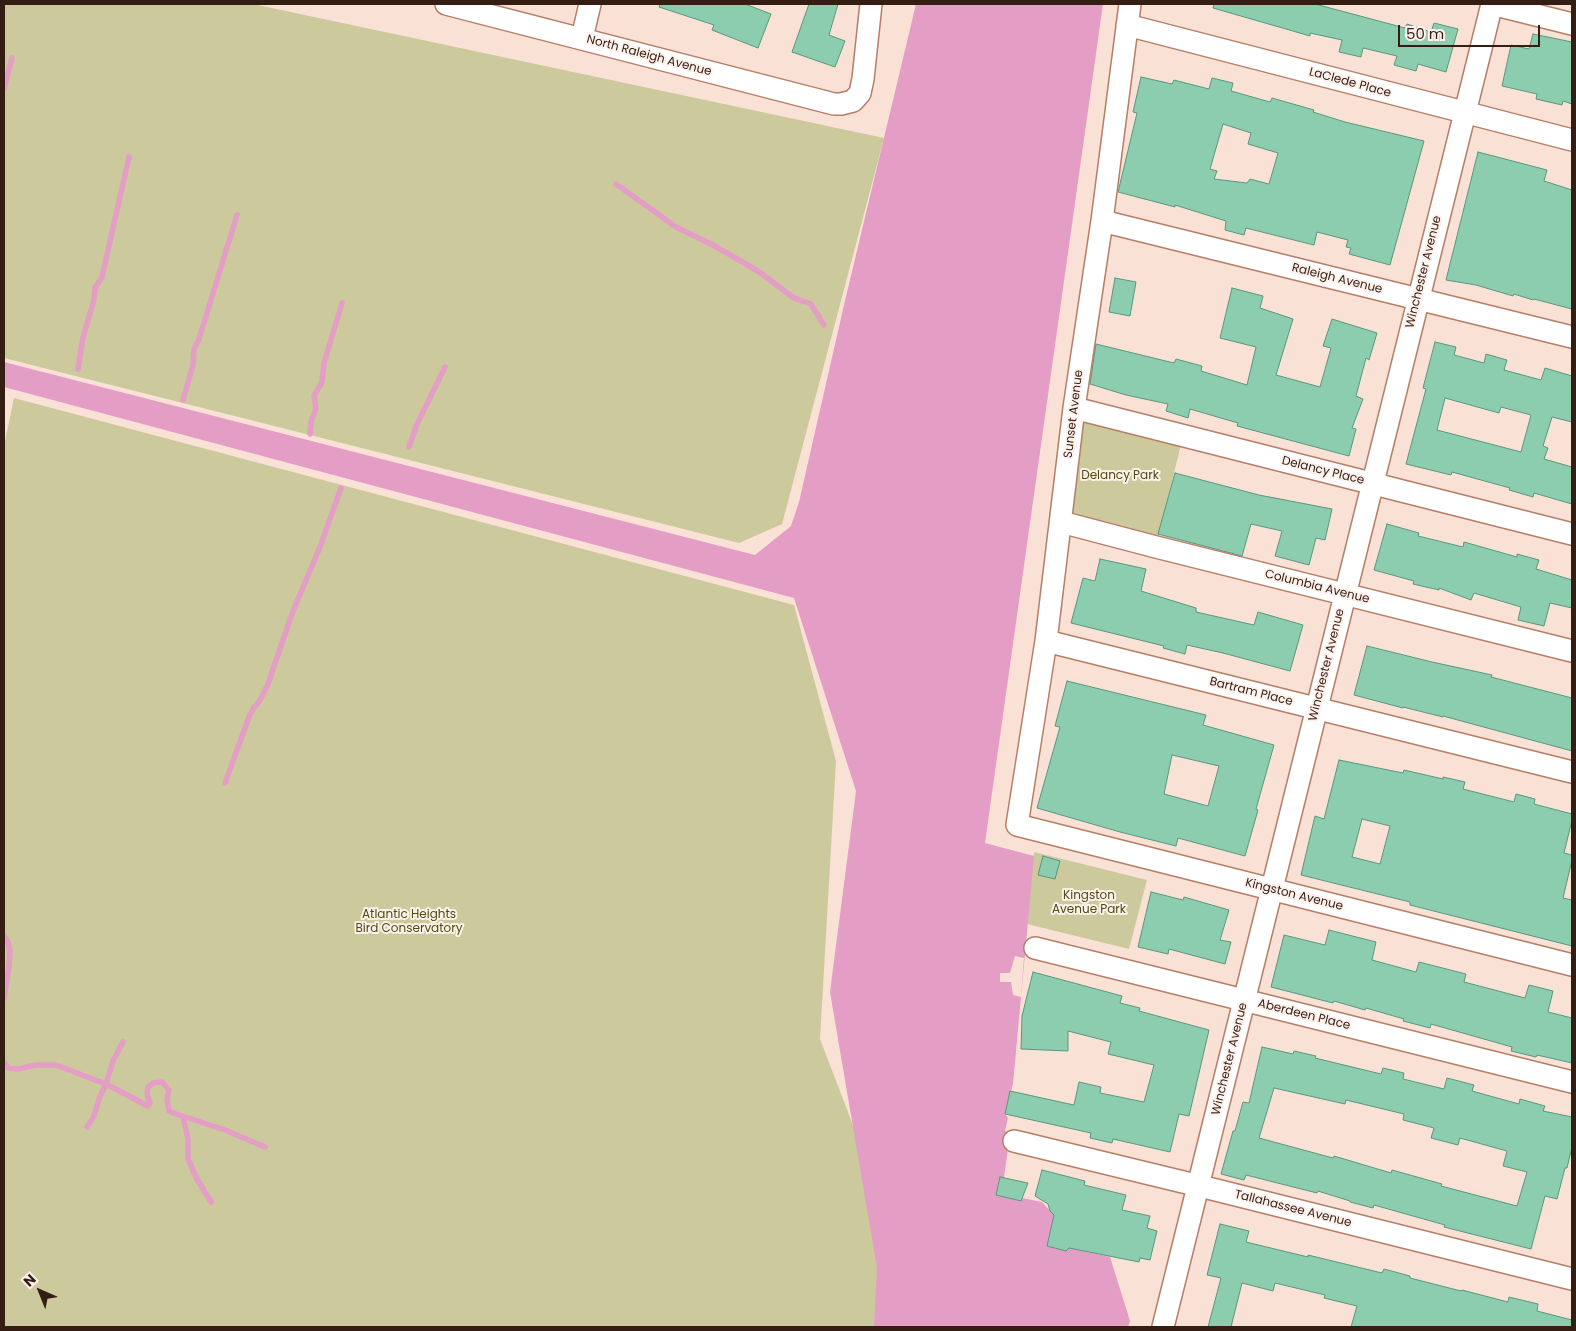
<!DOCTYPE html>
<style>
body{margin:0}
#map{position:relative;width:1576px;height:1331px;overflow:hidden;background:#fae1d6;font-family:Poppins,sans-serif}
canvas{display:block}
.frame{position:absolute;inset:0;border:5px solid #341e14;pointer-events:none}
.north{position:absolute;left:15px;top:1266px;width:50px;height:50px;-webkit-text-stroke:4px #fef1ec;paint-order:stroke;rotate:316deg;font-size:14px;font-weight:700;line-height:20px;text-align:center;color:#341e14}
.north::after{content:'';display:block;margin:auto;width:18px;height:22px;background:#341e14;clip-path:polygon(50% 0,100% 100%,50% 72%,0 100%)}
.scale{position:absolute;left:1398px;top:25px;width:142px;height:22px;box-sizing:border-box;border:2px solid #341e14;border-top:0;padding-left:6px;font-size:15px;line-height:18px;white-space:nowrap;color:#341e14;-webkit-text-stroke:4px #fef1ec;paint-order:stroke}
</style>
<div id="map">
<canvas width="1576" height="1331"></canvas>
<div class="frame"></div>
<div class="north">N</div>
<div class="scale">50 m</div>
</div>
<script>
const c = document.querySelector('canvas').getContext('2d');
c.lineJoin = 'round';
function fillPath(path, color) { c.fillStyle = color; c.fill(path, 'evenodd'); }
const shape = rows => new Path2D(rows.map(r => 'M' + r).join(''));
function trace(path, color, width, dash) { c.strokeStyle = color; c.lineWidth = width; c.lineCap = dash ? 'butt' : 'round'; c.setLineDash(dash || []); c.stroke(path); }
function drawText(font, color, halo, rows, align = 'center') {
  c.font = font + ' Poppins,sans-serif'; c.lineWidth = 4; c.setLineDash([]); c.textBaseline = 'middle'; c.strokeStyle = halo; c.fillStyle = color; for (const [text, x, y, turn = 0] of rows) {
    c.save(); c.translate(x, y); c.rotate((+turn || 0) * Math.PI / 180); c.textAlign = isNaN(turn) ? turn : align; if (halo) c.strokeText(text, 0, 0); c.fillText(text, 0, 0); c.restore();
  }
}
const green = shape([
 [4,4,253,4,884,138,782,524,739,543,4,358],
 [14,398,794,605,836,761,820,1039,893,1230,898,1327,4,1327,4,446],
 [1074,408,1183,436,1156,547,1061,522],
 [1034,852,1147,880,1129,949,1027,924]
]);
const water = shape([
 [916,4,1103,4,985,843,1034,856,1013,1084,1005,1114,1008,1118,1005,1131,1010,1133,1004,1178,1000,1178,997,1195,1020,1201,1022,1198,1042,1202,1054,1215,1047,1246,1066,1251,1069,1248,1110,1257,1130,1321,1128,1327,874,1327,877,1268,830,992,856,791,794,598,4,387,4,362,755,555,791,526,799,502,844,305]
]);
const pier = shape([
 [1015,956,1024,958,1021,997,1013,995,1011,982,1000,982,1000,973,1010,973]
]);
const stream = shape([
 [4,89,12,58],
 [616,184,676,227,713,245,758,271,794,298,811,304,824,325],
 [78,369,83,337,94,300,95,288,102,277,129,157],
 [183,400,193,365,194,349,199,339,237,215],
 [310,434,311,422,316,408,314,396,322,382,324,363,342,303],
 [409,447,417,424,445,367],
 [225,783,249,717,253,709,260,700,268,684,293,611,320,547,341,488],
 [4,936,8,942,10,950,9,967,4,998],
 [4,1062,8,1068,18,1069,36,1065,56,1065,106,1084,148,1106,150,1103,147,1094,148,1087,153,1083,162,1082,169,1090,167,1099,169,1111,176,1114,225,1130,265,1147],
 [183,1117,188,1139,188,1159,197,1179,211,1202],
 [87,1127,94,1116,99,1099,106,1084,113,1061,123,1042]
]);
const building = shape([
 [660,4,745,4,771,14,758,48,712,30,714,25,659,7,660,4],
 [809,4,838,4,829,35,845,41,835,67,792,52,809,4],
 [1214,4,1315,4,1405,28,1407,24,1431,32,1434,23,1458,29,1446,72,1418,64,1416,71,1394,65,1397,56,1363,48,1361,57,1339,52,1342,40,1310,33,1310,36,1286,29,1213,8,1214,4],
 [1533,34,1572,42,1572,104,1563,101,1562,105,1536,99,1537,94,1502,86,1511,45,1529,49,1533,34],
 [1141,77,1172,84,1174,80,1209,89,1212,78,1233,83,1231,91,1270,102,1272,98,1314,110,1313,112,1345,122,1424,141,1390,265,1349,254,1351,248,1346,247,1348,240,1317,232,1314,245,1246,228,1244,235,1225,230,1226,221,1175,205,1175,207,1118,192,1137,113,1133,112,1141,77],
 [1223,124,1251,133,1248,144,1278,153,1269,184,1250,179,1247,183,1214,179,1217,171,1210,169,1223,124],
 [1478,152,1547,170,1544,181,1572,190,1572,309,1534,299,1533,300,1514,294,1513,296,1476,285,1446,280,1478,152],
 [1115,278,1136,282,1130,316,1109,312,1115,278],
 [1232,288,1263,296,1260,308,1293,319,1276,375,1320,387,1331,348,1323,346,1332,319,1377,333,1369,360,1366,358,1356,396,1363,399,1352,428,1356,429,1349,456,1237,426,1238,423,1190,409,1188,418,1166,411,1168,404,1126,395,1090,384,1096,344,1174,363,1176,359,1202,366,1201,371,1247,385,1256,347,1220,338,1232,288],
 [1435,342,1456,347,1454,355,1484,363,1486,354,1507,360,1504,370,1541,380,1545,368,1572,376,1572,422,1552,417,1543,446,1548,448,1544,459,1572,467,1572,504,1534,493,1533,497,1509,490,1510,488,1452,472,1451,475,1406,464,1426,389,1423,388,1435,342],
 [1445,398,1499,413,1501,407,1531,415,1521,452,1437,430,1445,398],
 [1175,473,1259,495,1332,509,1325,540,1316,538,1309,565,1275,556,1282,531,1251,524,1242,556,1158,534,1175,473],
 [1387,524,1419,533,1418,536,1463,547,1464,542,1517,557,1517,554,1539,560,1536,569,1572,580,1572,608,1550,603,1544,626,1518,620,1521,607,1474,593,1471,600,1439,588,1439,590,1413,584,1414,581,1374,570,1387,524],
 [1100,559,1146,569,1141,591,1196,608,1196,612,1254,625,1258,612,1303,625,1290,671,1223,653,1187,645,1185,654,1163,648,1164,646,1071,623,1083,578,1095,581,1100,559],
 [1367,646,1432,662,1492,675,1491,677,1572,698,1572,751,1443,716,1443,717,1403,707,1403,708,1354,695,1367,646],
 [1067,681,1206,715,1203,725,1274,745,1256,809,1258,810,1245,856,1178,838,1176,846,1120,832,1037,808,1060,727,1055,726,1067,681],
 [1172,755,1219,766,1208,806,1164,794,1172,755],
 [1339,760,1403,773,1404,770,1443,779,1443,777,1465,782,1463,789,1514,802,1516,794,1535,799,1534,804,1572,814,1572,820,1564,853,1572,855,1572,860,1563,898,1572,900,1572,946,1410,905,1410,902,1301,875,1315,816,1324,819,1339,760],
 [1362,819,1390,826,1380,864,1352,857,1362,819],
 [1043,856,1060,861,1055,879,1038,875,1043,856],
 [1151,892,1183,900,1184,897,1229,910,1220,940,1231,942,1225,964,1169,949,1168,954,1138,947,1151,892],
 [1329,930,1376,942,1372,960,1416,972,1419,962,1466,974,1464,982,1525,998,1529,985,1553,991,1548,1012,1572,1018,1572,1063,1537,1055,1536,1057,1511,1051,1512,1047,1431,1024,1430,1028,1403,1021,1404,1019,1366,1008,1365,1010,1334,1001,1333,1003,1271,987,1284,935,1325,945,1329,930],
 [1033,972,1122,996,1120,1003,1140,1008,1139,1011,1209,1030,1189,1116,1179,1114,1170,1152,1113,1139,1112,1143,1090,1138,1091,1133,1005,1114,1010,1091,1074,1105,1079,1082,1101,1087,1100,1093,1144,1102,1154,1065,1108,1054,1111,1042,1068,1031,1068,1051,1021,1049,1022,1016,1033,972],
 [1262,1047,1293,1054,1294,1051,1316,1056,1315,1058,1381,1074,1383,1068,1404,1073,1403,1079,1444,1089,1447,1078,1474,1085,1472,1091,1519,1104,1520,1099,1545,1106,1543,1111,1572,1117,1572,1147,1567,1168,1565,1168,1557,1199,1545,1196,1531,1249,1444,1227,1445,1225,1374,1205,1373,1208,1350,1202,1350,1201,1318,1191,1317,1193,1246,1175,1244,1180,1221,1174,1233,1131,1235,1131,1243,1102,1249,1103,1262,1047],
 [1274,1088,1345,1104,1346,1100,1404,1114,1403,1120,1434,1128,1431,1138,1458,1145,1460,1138,1507,1151,1503,1166,1527,1172,1517,1206,1441,1186,1442,1184,1392,1170,1391,1173,1334,1156,1333,1158,1259,1138,1274,1088],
 [1042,1170,1085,1181,1084,1185,1126,1195,1122,1210,1150,1216,1147,1228,1157,1231,1150,1260,1140,1258,1139,1262,1069,1248,1066,1251,1047,1246,1054,1215,1050,1211,1048,1204,1035,1196,1042,1170],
 [1000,1177,1028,1183,1021,1201,996,1195,1000,1177],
 [1220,1224,1249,1231,1246,1242,1308,1257,1308,1255,1382,1273,1384,1269,1410,1276,1410,1278,1461,1291,1462,1290,1508,1302,1509,1297,1538,1304,1537,1311,1572,1320,1572,1327,1351,1327,1357,1306,1324,1298,1325,1295,1275,1283,1273,1291,1242,1283,1231,1327,1208,1327,1221,1278,1207,1275,1220,1224]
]);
const minor = shape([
 [446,4,834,104,841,104,853,101,860,93,863,79,871,4],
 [1130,4,1102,221,1074,408,1046,641,1017,825,1572,965],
 [1492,4,1572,24],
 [1127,25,1572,140],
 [582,38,590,4],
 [1102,221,1572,337],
 [1074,408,1572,534],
 [1061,522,1156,547,1572,651],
 [1046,641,1572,772],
 [1035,948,1572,1082],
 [1014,1141,1216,1190,1572,1279],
 [1163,1327,1492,4]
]);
const streetNames = [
 ["North Raleigh Avenue",649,56,15],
 ["LaClede Place",1350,83,15],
 ["Winchester Avenue",1424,272,-76],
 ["Raleigh Avenue",1337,279,14],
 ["Sunset Avenue",1074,414,-83],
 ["Delancy Place",1323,471,14],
 ["Columbia Avenue",1317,587,14],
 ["Winchester Avenue",1327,665,-76],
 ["Bartram Place",1251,692,14],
 ["Kingston Avenue",1294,895,14],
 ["Aberdeen Place",1304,1015,14],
 ["Winchester Avenue",1230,1059,-76],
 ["Tallahassee Avenue",1293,1209,14]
];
const parkNames = [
 ["Delancy Park",1120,476],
 ["Kingston",1089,896],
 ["Avenue Park",1089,910],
 ["Atlantic Heights",409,915],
 ["Bird Conservatory",409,929]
];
fillPath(green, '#ccc99c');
fillPath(water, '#e49dc5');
fillPath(pier, '#fae1d6');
trace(stream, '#e49dc5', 5.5);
fillPath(building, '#8cccaf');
trace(building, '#58977c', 1);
trace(minor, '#b67e66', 24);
trace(minor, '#fff', 21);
drawText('12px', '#341e14', '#fef1ec', streetNames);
drawText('12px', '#4f4b0f', '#fef1ec', parkNames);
</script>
